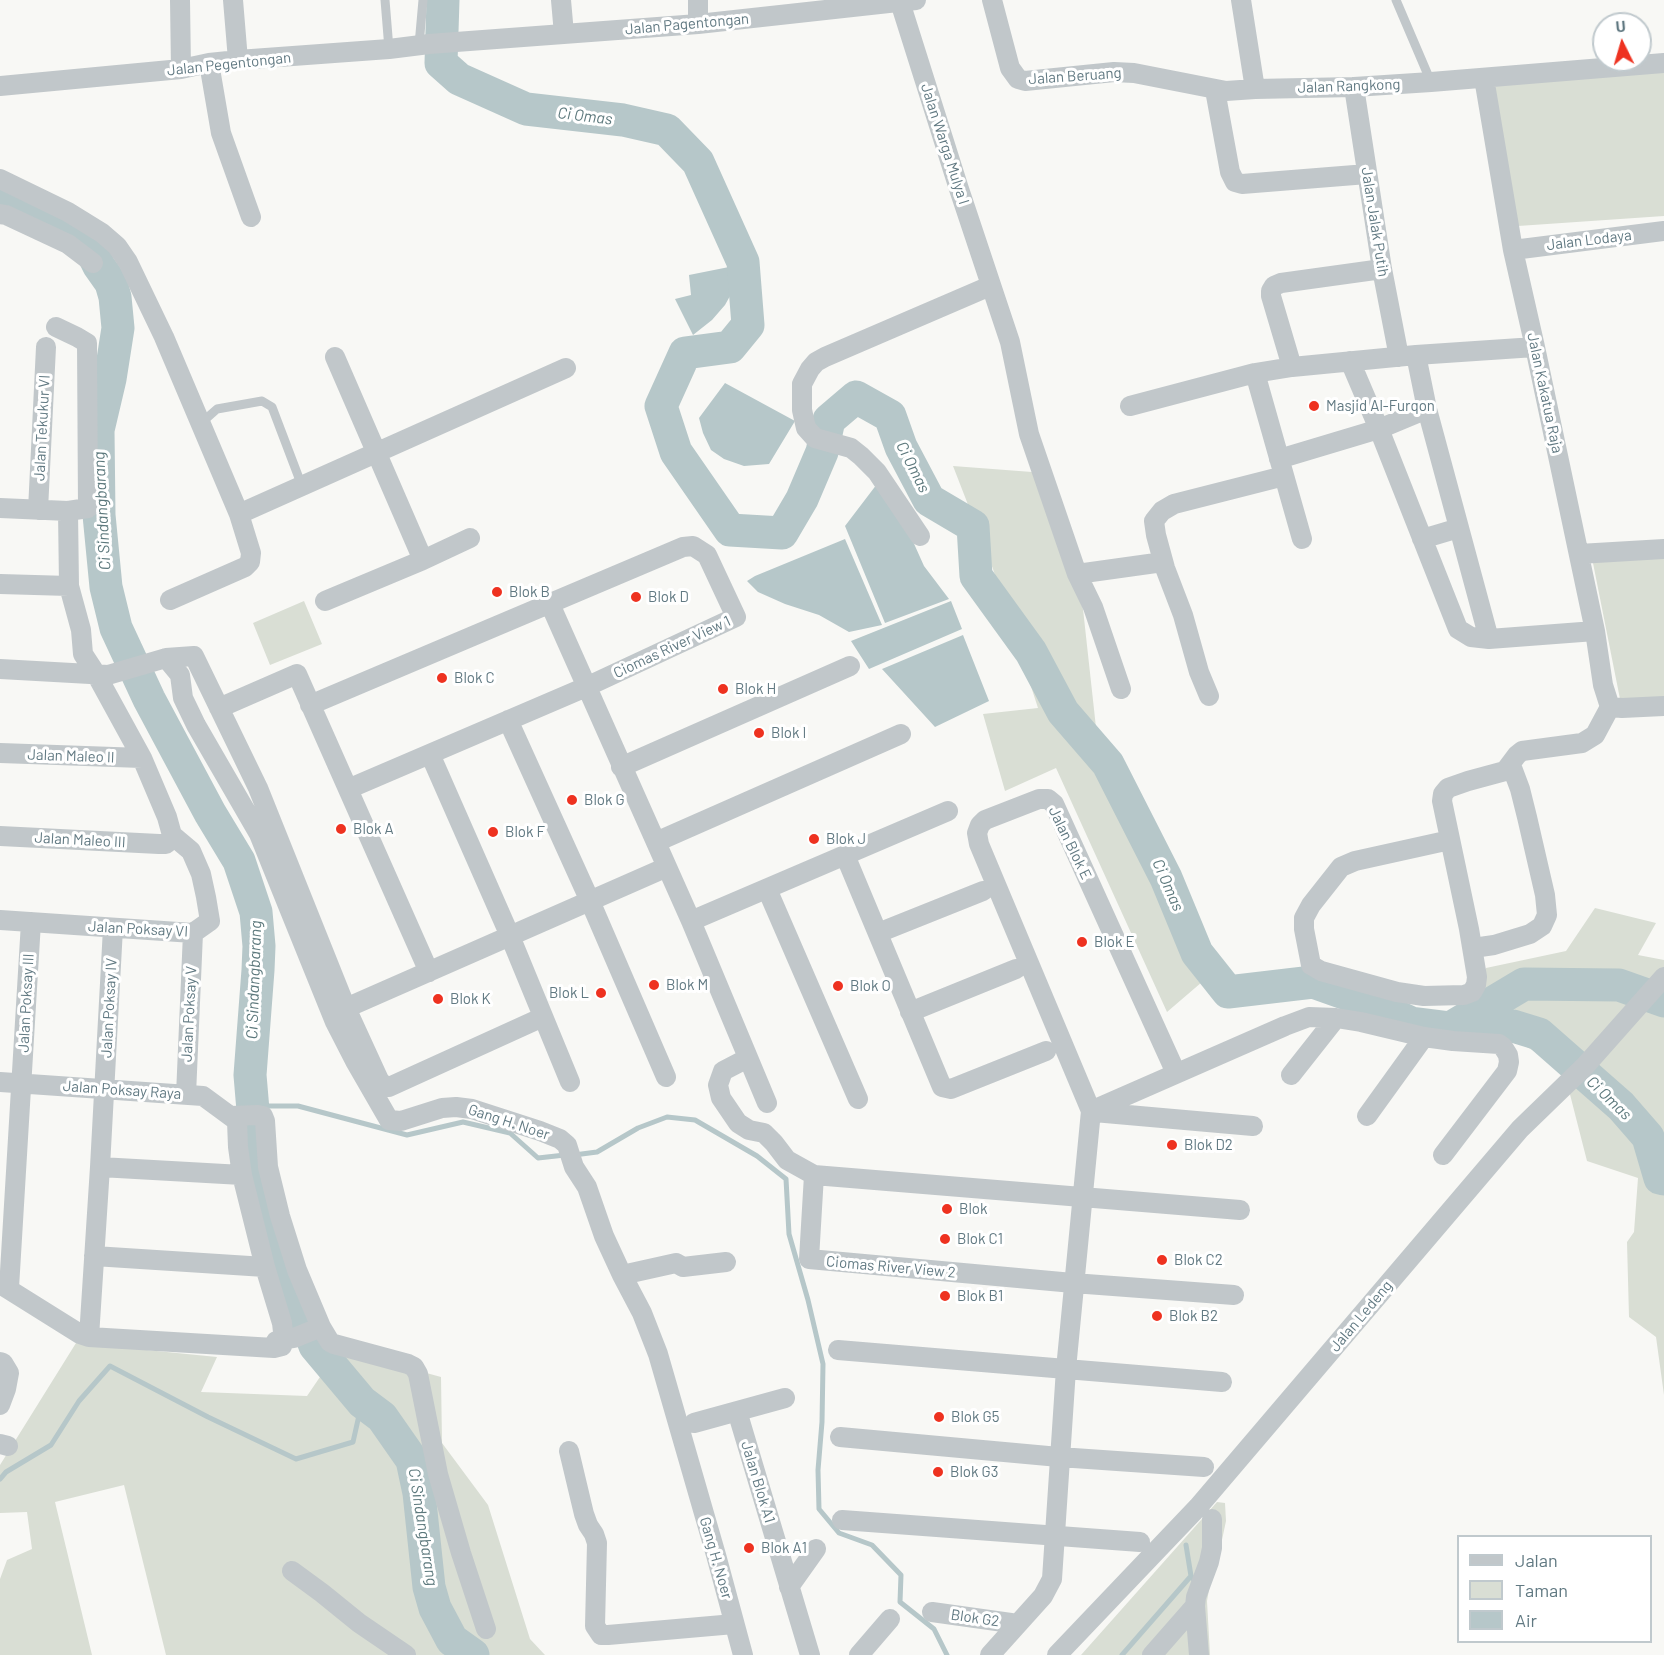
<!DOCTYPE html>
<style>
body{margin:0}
#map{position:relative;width:1664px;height:1655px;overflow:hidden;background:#f8f8f5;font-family:Barlow,sans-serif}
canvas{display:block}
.legend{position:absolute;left:1457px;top:1535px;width:195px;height:108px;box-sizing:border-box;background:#fff;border:2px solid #c0c9cd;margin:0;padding:8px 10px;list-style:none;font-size:18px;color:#617982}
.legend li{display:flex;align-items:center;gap:12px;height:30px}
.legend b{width:30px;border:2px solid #c0c9cd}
.north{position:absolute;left:1592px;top:12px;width:60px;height:60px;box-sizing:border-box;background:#fff;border:2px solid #c0c9cd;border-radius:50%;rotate:355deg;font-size:16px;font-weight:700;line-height:24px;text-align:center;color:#617982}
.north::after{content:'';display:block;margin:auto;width:21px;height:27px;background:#ee3220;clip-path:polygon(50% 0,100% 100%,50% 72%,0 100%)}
</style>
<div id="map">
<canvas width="1664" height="1655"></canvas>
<ul class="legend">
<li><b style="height:8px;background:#c1c7ca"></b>Jalan</li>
<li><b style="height:16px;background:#d9ded4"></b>Taman</li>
<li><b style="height:16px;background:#b6c7c9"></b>Air</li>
</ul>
<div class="north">U</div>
</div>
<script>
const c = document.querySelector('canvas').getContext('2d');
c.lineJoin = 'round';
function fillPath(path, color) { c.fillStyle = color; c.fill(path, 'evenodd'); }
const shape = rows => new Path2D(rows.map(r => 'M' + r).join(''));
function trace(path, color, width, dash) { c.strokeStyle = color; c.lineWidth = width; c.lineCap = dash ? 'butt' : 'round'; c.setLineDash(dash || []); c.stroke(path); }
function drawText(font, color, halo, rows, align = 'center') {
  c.font = font + ' Barlow,sans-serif'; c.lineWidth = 6; c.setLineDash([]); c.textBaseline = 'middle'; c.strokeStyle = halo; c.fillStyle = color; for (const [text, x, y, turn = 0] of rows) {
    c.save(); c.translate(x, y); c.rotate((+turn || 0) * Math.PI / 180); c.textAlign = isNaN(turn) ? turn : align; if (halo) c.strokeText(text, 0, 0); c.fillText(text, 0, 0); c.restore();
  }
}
const green = shape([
 [1664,63,1664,216,1518,226,1491,77],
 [953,466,1032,472,1083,609,1100,764,1202,982,1167,1012,1056,768,1005,791,983,714,1038,708,993,569],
 [1664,555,1664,697,1620,699,1592,558],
 [304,601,322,644,270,665,253,623],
 [1595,908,1656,923,1638,955,1664,960,1664,1395,1656,1337,1629,1317,1627,1242,1634,1232,1638,1178,1587,1161,1563,1067,1467,1014,1486,968,1566,951],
 [76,1343,217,1357,201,1392,307,1396,339,1349,441,1377,442,1443,488,1505,530,1639,545,1655,166,1655,124,1485,55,1502,92,1655,0,1655,0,1579,7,1560,32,1549,27,1512,0,1513,0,1465],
 [1217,1502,1225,1503,1226,1521,1219,1554,1212,1573,1207,1601,1210,1655,1081,1655]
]);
const water = shape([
 [739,265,735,287,725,305,712,320,693,335,675,299,691,295,689,275],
 [725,383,795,421,769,464,744,466,724,459,711,450,703,433,699,418],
 [877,484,911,537,924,566,949,599,885,623,845,526],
 [845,539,882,625,849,632,819,615,785,604,758,592,747,581,755,576],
 [951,601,962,629,869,669,851,641],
 [963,635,989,701,935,727,882,669]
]);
const stream = shape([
 [258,1106,298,1106,407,1135,463,1122,510,1133,538,1158,565,1155],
 [574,1155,597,1152,638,1128,667,1117,695,1120,757,1156,786,1179,789,1234,808,1300,823,1364,822,1422,818,1470,819,1509,839,1533,872,1545,901,1575,900,1602,934,1629,947,1655],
 [0,1479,6,1472,51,1445,79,1401,110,1366,208,1417,296,1459,353,1442,362,1402],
 [1186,1545,1191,1576,1197,1584],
 [1122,1655,1191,1576]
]);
const river = shape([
 [443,0,441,63,459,79,526,109,623,120,667,130,698,162,743,262,748,325,730,347,685,353,661,406,676,452,730,530,782,533,802,499,822,452,829,420,856,397,890,416,901,447,929,500,973,526,976,576,1031,652,1063,712,1108,764,1166,878,1197,953,1228,992,1313,982,1358,998,1411,1023,1451,1028,1513,1026,1539,1034,1621,1106,1648,1137,1660,1178,1664,1179],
 [0,193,56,222,87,242,99,266,111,283,115,297,118,328,110,379,98,430,99,515,106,587,116,628,149,699,210,813,239,861,256,912,259,946,258,970,250,1075,259,1181,285,1267,315,1346,362,1402,382,1417,412,1460,419,1493,429,1587,435,1608,452,1640,473,1655],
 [1452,1027,1524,984,1619,985,1664,1001]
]);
const lane = shape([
 [385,0,389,49],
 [1396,0,1431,82],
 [419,45,423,0],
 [200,424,217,409,262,401,272,407,302,486]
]);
const street = shape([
 [180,0,181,69],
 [233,0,238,60],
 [561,0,564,34],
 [698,0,698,24],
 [992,0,1010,68,1018,79,1025,81,1114,72,1134,73,1226,91,1255,89,1354,87,1431,82,1664,63],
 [1241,0,1255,89],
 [900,2,959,189,1010,342,1029,434,1077,574,1093,607,1121,689],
 [209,63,221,133,251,217],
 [1484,78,1513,250,1535,347,1595,631,1603,685,1610,707],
 [0,86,181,69,209,63,238,60,389,49,429,44,698,24,916,0],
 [1354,87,1382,269,1399,357],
 [1215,90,1230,172,1235,182,1242,184,1367,174],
 [0,179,68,212,102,233,117,246,128,262,164,337,239,514,251,553,250,562,245,567,170,600],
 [0,214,6,215,68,244,93,263],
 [1513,250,1664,231],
 [1416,355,1427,409,1489,639],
 [1350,361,1379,429,1458,629,1471,637,1489,639,1595,631],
 [1292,367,1271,296,1271,291,1274,286,1281,283,1382,269],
 [1255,373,1302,539],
 [1130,406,1255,373,1292,367,1416,355,1535,347],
 [1279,459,1379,429,1427,409],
 [0,508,68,511,88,508,87,343,77,337,56,327],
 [38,510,46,347],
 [239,514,566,368],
 [920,536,877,472,861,456,851,448,815,438,806,428,802,410,802,384,810,369,816,362,825,357,990,286],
 [1422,539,1459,528],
 [1579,554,1664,549],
 [423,560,470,538],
 [1077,574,1163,562],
 [0,584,69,586],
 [325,601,423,560,335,357],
 [550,604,691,921,948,811],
 [166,658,180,675,183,698,196,725,259,834,335,1022,355,1061,389,1120,401,1121,442,1108,456,1107,472,1109,540,1131,560,1139,567,1145,574,1167,587,1187,604,1236,622,1275,642,1313,658,1354,716,1555,743,1655],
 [0,669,108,675,166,658,194,656,258,788,346,1008,379,1080,384,1086,389,1087,543,1017],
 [1209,696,1199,672,1183,615,1165,568,1156,535,1154,521,1162,511,1174,504,1284,476],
 [310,705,683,547,693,546,707,555,736,617,586,687,348,789],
 [1610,707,1622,708,1664,706],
 [219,708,297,674,429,972],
 [508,720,590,901,666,1077],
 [0,753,142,758],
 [430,754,510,936,570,1082],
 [621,767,850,666],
 [0,836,159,844,166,844,171,839,172,835,167,817,142,758,96,674,83,654,81,630,69,586,68,511],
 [1450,840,1355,861,1341,867,1311,905,1304,918,1304,929,1311,965,1321,971,1397,992,1424,996,1464,995,1472,992,1476,985,1477,977,1469,929,1442,801,1443,794,1448,788,1468,781,1505,771,1517,755,1522,751,1582,743,1595,735,1610,707],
 [656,842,901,734],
 [845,855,942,1087,951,1089,1046,1051],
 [767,889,858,1099],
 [0,920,193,933,210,921,206,897,201,874,191,851,172,835],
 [691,921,767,1103],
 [878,933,983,891],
 [1473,948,1494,945,1530,934,1542,926,1547,915,1545,895,1527,817,1520,789,1511,765],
 [346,1008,667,867],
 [910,1012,1016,969],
 [748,1058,723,1071,718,1085,721,1098,738,1123,749,1130,764,1133,774,1143,787,1160,814,1175],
 [1291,1075,1336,1018],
 [0,1082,203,1096,237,1121],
 [186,1095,193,933],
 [1091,1111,1285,1026,1309,1017,1336,1018,1361,1022,1424,1037,1453,1041,1499,1044,1503,1047,1508,1055,1509,1062,1507,1071,1443,1155],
 [1094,1112,1253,1126],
 [231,1116,258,1115,263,1116,265,1121,268,1167,280,1216,297,1270,321,1327],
 [1367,1116,1424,1037],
 [100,1167,242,1175],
 [94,1256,265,1267],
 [622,1275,676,1263,683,1267,726,1262],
 [0,1284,80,1334,89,1337,274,1348,282,1346,284,1341,282,1323,265,1267,242,1175,238,1147,237,1121,231,1116],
 [9,1288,31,922],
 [1234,1295,1073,1283,809,1259,814,1175,1240,1210],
 [89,1337,100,1167,113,928],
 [277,1342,276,1341,294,1338,321,1327,330,1342,334,1344,408,1364,414,1367,418,1374,438,1474,461,1553,486,1629],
 [838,1350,1222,1382],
 [0,1362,3,1363,9,1373,6,1389,0,1405],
 [737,1411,810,1655],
 [694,1423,785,1398],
 [840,1437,1059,1457,1204,1467],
 [0,1444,8,1446],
 [569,1451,584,1514,588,1525,594,1534,597,1543,595,1626,601,1635,608,1635,734,1624],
 [842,1520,1140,1542],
 [292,1571,322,1593,359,1623,406,1655],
 [789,1587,816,1549],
 [932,1612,1018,1624],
 [859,1655,890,1619],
 [990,1655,1043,1596,1052,1579,1066,1369,1091,1111,979,844,977,833,980,825,985,820,1039,799,1048,799,1054,804,1176,1073],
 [1057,1655,1198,1507,1520,1129,1585,1066,1664,977],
 [1152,1655,1195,1606],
 [1199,1655,1195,1606,1196,1597,1209,1562,1212,1548,1212,1519]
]);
const markers = [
 [1314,406,6,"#ee3220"],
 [497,592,6,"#ee3220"],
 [636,597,6,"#ee3220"],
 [442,678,6,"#ee3220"],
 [723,689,6,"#ee3220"],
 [759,733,6,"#ee3220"],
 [572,800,6,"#ee3220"],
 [341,829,6,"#ee3220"],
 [493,832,6,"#ee3220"],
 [814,839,6,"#ee3220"],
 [1082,942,6,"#ee3220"],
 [654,985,6,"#ee3220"],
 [838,986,6,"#ee3220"],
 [601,993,6,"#ee3220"],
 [438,999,6,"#ee3220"],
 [1172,1145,6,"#ee3220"],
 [947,1209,6,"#ee3220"],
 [945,1239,6,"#ee3220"],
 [1162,1260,6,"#ee3220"],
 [945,1296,6,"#ee3220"],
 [1157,1316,6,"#ee3220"],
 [939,1417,6,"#ee3220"],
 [938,1472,6,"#ee3220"],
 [749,1548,6,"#ee3220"]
];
const streetNames = [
 ["Jalan Pagentongan",687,24,-5],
 ["Jalan Pegentongan",229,64,-6],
 ["Jalan Beruang",1075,76,-4],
 ["Jalan Rangkong",1349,86,-2],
 ["Jalan Warga Mulya I",945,144,72],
 ["Jalan Jalak Putih",1375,222,81],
 ["Jalan Lodaya",1589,240,-7],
 ["Jalan Kakatua Raja",1545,393,78],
 ["Jalan Tekukur VI",42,428,-87],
 ["Ciomas River View 1",672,647,-25],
 ["Jalan Maleo II",71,756,2],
 ["Jalan Maleo III",80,840,3],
 ["Jalan Blok E",1070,843,64],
 ["Jalan Poksay VI",138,929,3],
 ["Jalan Poksay III",26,1003,-87],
 ["Jalan Poksay IV",109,1008,-87],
 ["Jalan Poksay V",189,1014,-87],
 ["Jalan Poksay Raya",122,1090,4],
 ["Gang H. Noer",509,1122,18],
 ["Ciomas River View 2",891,1267,5],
 ["Jalan Ledeng",1361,1316,-50],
 ["Jalan Blok A1",758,1482,73],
 ["Gang H. Noer",716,1558,74],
 ["Blok G2",975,1618,8]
];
const poiNames = [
 ["Masjid Al-Furqon",1326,406],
 ["Blok B",509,592],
 ["Blok D",648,597],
 ["Blok C",454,678],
 ["Blok H",735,689],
 ["Blok I",771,733],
 ["Blok G",584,800],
 ["Blok A",353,829],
 ["Blok F",505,832],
 ["Blok J",826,839],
 ["Blok E",1094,942],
 ["Blok M",666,985],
 ["Blok O",850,986],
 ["Blok L",589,993,"right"],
 ["Blok K",450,999],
 ["Blok D2",1184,1145],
 ["Blok",959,1209],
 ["Blok C1",957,1239],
 ["Blok C2",1174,1260],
 ["Blok B1",957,1296],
 ["Blok B2",1169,1316],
 ["Blok G5",951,1417],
 ["Blok G3",950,1472],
 ["Blok A1",761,1548]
];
const waterNames = [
 ["Ci Omas",585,116,7],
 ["Ci Omas",913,467,63],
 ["Ci Sindangbarang",102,511,-93],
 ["Ci Omas",1168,885,66],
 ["Ci Sindangbarang",254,980,-88],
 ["Ci Omas",1609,1098,44],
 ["Ci Sindangbarang",423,1527,81]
];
fillPath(green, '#d9ded4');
fillPath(water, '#b6c7c9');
trace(stream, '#b6c7c9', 5);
trace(river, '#b6c7c9', 33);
trace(lane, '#c1c7ca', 9);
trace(street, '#c1c7ca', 20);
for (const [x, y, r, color] of markers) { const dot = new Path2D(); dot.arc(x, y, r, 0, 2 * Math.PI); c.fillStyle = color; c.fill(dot); trace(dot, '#fff', 2); }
drawText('15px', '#617982', '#fff', streetNames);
drawText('15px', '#617982', '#fff', poiNames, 'left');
drawText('italic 16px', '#5c787c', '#fff', waterNames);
</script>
